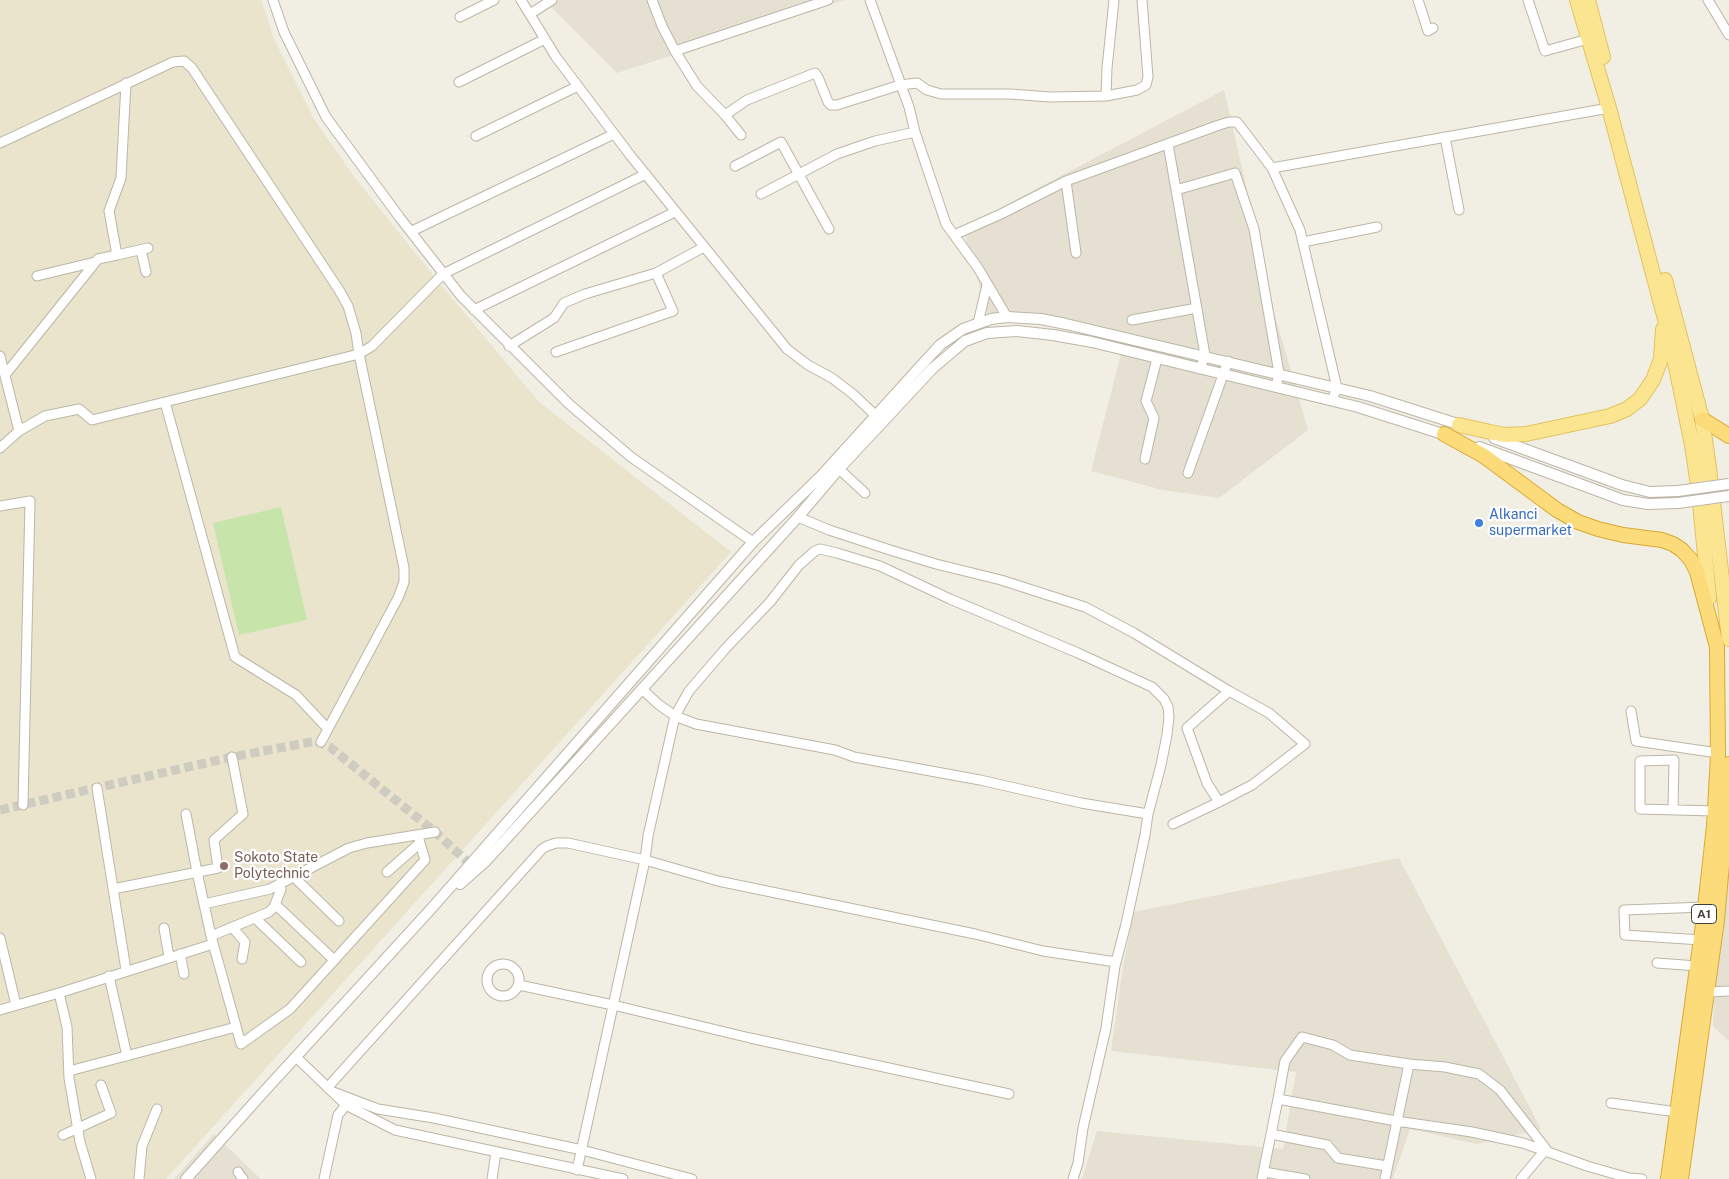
<!DOCTYPE html>
<style>
body{margin:0}
canvas{display:block;background:#f1eee3}
</style>
<canvas width="1729" height="1179"></canvas>
<script>
const c = document.querySelector('canvas').getContext('2d');
c.lineJoin = 'round';
function fillPath(path, color) { c.fillStyle = color; c.fill(path, 'evenodd'); }
const shape = rows => new Path2D(rows.map(r => 'M' + r).join(''));
function trace(path, color, width, dash) { c.strokeStyle = color; c.lineWidth = width; c.lineCap = dash ? 'butt' : 'round'; c.setLineDash(dash || []); c.stroke(path); }
function drawText(font, color, halo, rows, align = 'center') {
  c.font = font + ' "Public Sans",sans-serif'; c.lineWidth = 4.5; c.setLineDash([]); c.textBaseline = 'middle'; c.strokeStyle = halo; c.fillStyle = color; for (const [text, x, y, turn = 0] of rows) {
    c.save(); c.translate(x, y); c.rotate((+turn || 0) * Math.PI / 180); c.textAlign = isNaN(turn) ? turn : align; if (halo) c.strokeText(text, 0, 0); c.fillText(text, 0, 0); c.restore();
  }
}
const residential = shape([
 [544,0,844,0,617,73],
 [1224,90,1261,249,1267,288,1308,430,1219,498,1163,490,1091,471,1126,334,988,315,963,229,1021,197],
 [1729,758,1729,1041,1713,1026,1724,800],
 [1399,858,1541,1129,1477,1144,1410,1129,1393,1178,1399,1179,1082,1179,1097,1131,1283,1149,1296,1072,1111,1051,1123,967,1134,912],
 [214,1134,261,1179,174,1179]
]);
const education = shape([
 [0,0,261,0,275,41,314,119,353,175,437,280,538,401,731,552,166,1179,0,1179]
]);
const green = shape([
 [281,507,307,620,239,635,213,523]
]);
const minorTunnel = shape([
 [0,810,232,757,316,741,330,747,435,832,470,864]
]);
const minor = shape([
 [273,0,284,32,326,117,400,218,461,296,569,404,631,457,753,542],
 [521,0,556,57,630,155,787,349,808,365,832,378,853,394,876,416],
 [652,0,662,26,675,51,697,86,725,115,741,135],
 [870,0,909,107,915,132,946,224,978,268,1007,317],
 [1418,0,1428,31,1433,28],
 [1528,0,1545,51,1588,39],
 [1708,0,1729,35],
 [530,14,552,0],
 [460,17,494,0],
 [675,51,828,0],
 [459,82,545,39],
 [1106,96,1107,68,1114,0],
 [725,115,747,100,815,73,818,77,828,102,831,105,837,105,900,85,917,83,927,90,941,94,1010,94,1050,97,1106,96,1137,90,1146,85,1148,77,1142,0],
 [476,136,578,86],
 [1445,137,1459,210],
 [0,143,173,62,184,61,192,68,339,290,348,306,356,333,359,354,404,568,404,582,398,598,321,742],
 [1168,144,1205,355,1200,369],
 [735,166,781,142,829,229],
 [1272,168,1609,108],
 [1066,181,1076,253],
 [1176,190,1235,173,1254,229,1279,373,1276,387],
 [761,194,837,154,875,141,915,132],
 [412,231,614,134],
 [954,235,1001,214,1066,181,1219,125,1229,122,1237,122,1272,168,1300,230,1337,388,1332,400],
 [1303,242,1377,227],
 [141,250,146,272],
 [117,255,148,248],
 [37,276,95,262],
 [474,310,675,212],
 [1132,320,1197,308],
 [978,323,987,285],
 [509,346,554,318,564,303,585,294,656,273,704,247],
 [556,352,673,311,656,273],
 [0,356,19,431],
 [5,375,98,259,117,255,109,211,121,178,126,83],
 [165,402,235,657,296,695,328,729],
 [0,448,19,431,45,416,79,409,92,420,359,354,372,346,443,274,646,174],
 [1145,459,1154,418,1146,401,1157,359],
 [839,469,865,493],
 [1188,473,1228,361],
 [0,506,30,501,23,805],
 [798,517,829,530,890,550,936,564,1001,580,1085,607,1134,633,1229,691,1187,728,1207,783,1219,802,1173,824],
 [642,689,658,704,675,716,696,724,835,750,854,757,980,780,1081,803,1148,814],
 [1631,711,1636,741,1718,753],
 [97,788,126,970],
 [1219,802,1252,785,1305,744,1269,713,1229,691],
 [1673,810,1674,760,1640,761,1640,809,1715,811],
 [186,814,197,872,211,936,241,1044,290,1009,425,860,420,843],
 [387,872,420,843,419,839],
 [294,877,339,921],
 [113,889,218,868,214,840,243,814,232,757],
 [204,904,270,889,349,848,367,843,435,832],
 [275,904,334,960],
 [255,918,301,962],
 [232,927,245,942,242,959],
 [164,928,169,957],
 [211,936,269,912,274,907,281,889,279,884],
 [0,938,16,1005],
 [1701,940,1625,935,1624,910,1705,907],
 [180,954,184,974],
 [1657,963,1697,966],
 '487 980a16 16 0 1 1 32 0a16 16 0 1 1-32 0Z',
 [109,976,127,1056],
 [519,985,613,1005,750,1038,1009,1094],
 [1707,992,1729,991],
 [59,993,67,1027,69,1078,80,1142,91,1179],
 [0,1010,59,993,213,944],
 [296,1057,346,1105,395,1130,623,1179],
 [69,1071,236,1027],
 [328,1087,542,849,547,846,556,843,568,843,645,860,718,881,975,934,1043,951,1116,962],
 [333,1092,378,1109,434,1118,582,1150,692,1179],
 [1278,1099,1285,1061,1302,1037,1333,1045,1350,1055,1409,1064],
 [1611,1103,1677,1112],
 [1271,1134,1327,1145,1338,1158,1387,1166],
 [63,1135,111,1113,101,1085],
 [577,1170,645,860,648,836,675,716,689,691,726,648,770,602,799,565,815,551,820,549,837,553,880,566,950,599,1078,653,1152,687,1164,699,1168,707,1169,717,1167,735,1161,765,1148,814,1145,835,1126,924,1115,966,1106,1028,1083,1128,1078,1163,1073,1179],
 [238,1172,243,1179],
 [1264,1172,1305,1179],
 [139,1179,142,1146,157,1109],
 [324,1179,338,1115,346,1105],
 [492,1179,496,1152],
 [1262,1179,1278,1099,1396,1121,1472,1132,1523,1143,1587,1166,1629,1178,1642,1179],
 [1385,1179,1409,1064,1445,1067,1479,1074,1500,1090,1546,1149,1521,1179]
]);
const tertiary = shape([
 [1494,438,1622,485,1650,492,1678,491],
 [1479,447,1623,500,1648,504,1678,503],
 [460,884,486,861,798,517,837,471,933,368,965,341,987,333,1017,331,1053,335,1092,342,1358,407,1449,436],
 [186,1179,260,1096,431,909,753,542,821,476,928,358,940,345,963,329,991,319,1007,317,1041,319,1066,324,1370,396,1464,426]
]);
const primary = shape([
 [1577,0,1609,108,1670,338,1692,445,1699,492,1709,598],
 [1588,0,1603,57],
 [1665,280,1702,419,1709,468,1729,639],
 [1459,425,1490,432,1506,435,1526,434,1610,416,1627,409,1640,399,1653,380,1661,359,1663,329]
]);
const trunk = shape([
 [1702,419,1729,436],
 [1444,434,1484,456,1557,510,1578,522,1598,529,1623,535,1662,540,1673,544,1682,550,1691,560,1697,572,1717,647,1718,756,1714,826,1704,917,1668,1179],
 [1681,1179,1717,920,1724,842,1729,764]
]);
const tertiaryBridge = shape([
 [1678,491,1729,484],
 [1678,503,1729,496]
]);
const markers = [
 [1479,523,5,"#3f7fe0"],
 [224,866,5,"#8d6e63"]
];
const shields = [
 [1704,914,25]
];
const shieldNames = [
 ["A1",1704,914]
];
const shopNames = [
 ["Alkanci",1489,515],
 ["supermarket",1489,531]
];
const educationNames = [
 ["Sokoto State",234,858],
 ["Polytechnic",234,874]
];
fillPath(residential, '#e5e0d1');
fillPath(education, '#eae4cd');
fillPath(green, '#c7e5ab');
trace(minorTunnel, '#cecbc0', 9, [9, 4.5]);
trace(minor, '#bcb6a6', 11);
trace(tertiary, '#bcb6a6', 12);
trace(primary, '#e1c361', 16);
trace(trunk, '#daa834', 16);
trace(minor, '#fff', 9);
trace(tertiary, '#fff', 10);
trace(primary, '#fce590', 14);
trace(trunk, '#fcdc7a', 14);
trace(tertiaryBridge, '#bcb6a6', 12, []);
trace(tertiaryBridge, '#fff', 10);
for (const [x, y, r, color] of markers) { const dot = new Path2D(); dot.arc(x, y, r, 0, 2 * Math.PI); c.fillStyle = color; c.fill(dot); trace(dot, '#fff', 2); }
for (const [x, y, w] of shields) { const box = new Path2D(); box.roundRect(x - w / 2, y - 9.5, w, 19, 4); c.fillStyle = '#fff'; c.fill(box); trace(box, '#433e33', 1); }
drawText('bold 12px', '#433e33', null, shieldNames);
drawText('14px', '#366cbe', '#fff', shopNames, 'left');
drawText('14px', '#785e54', '#fff', educationNames, 'left');
</script>
